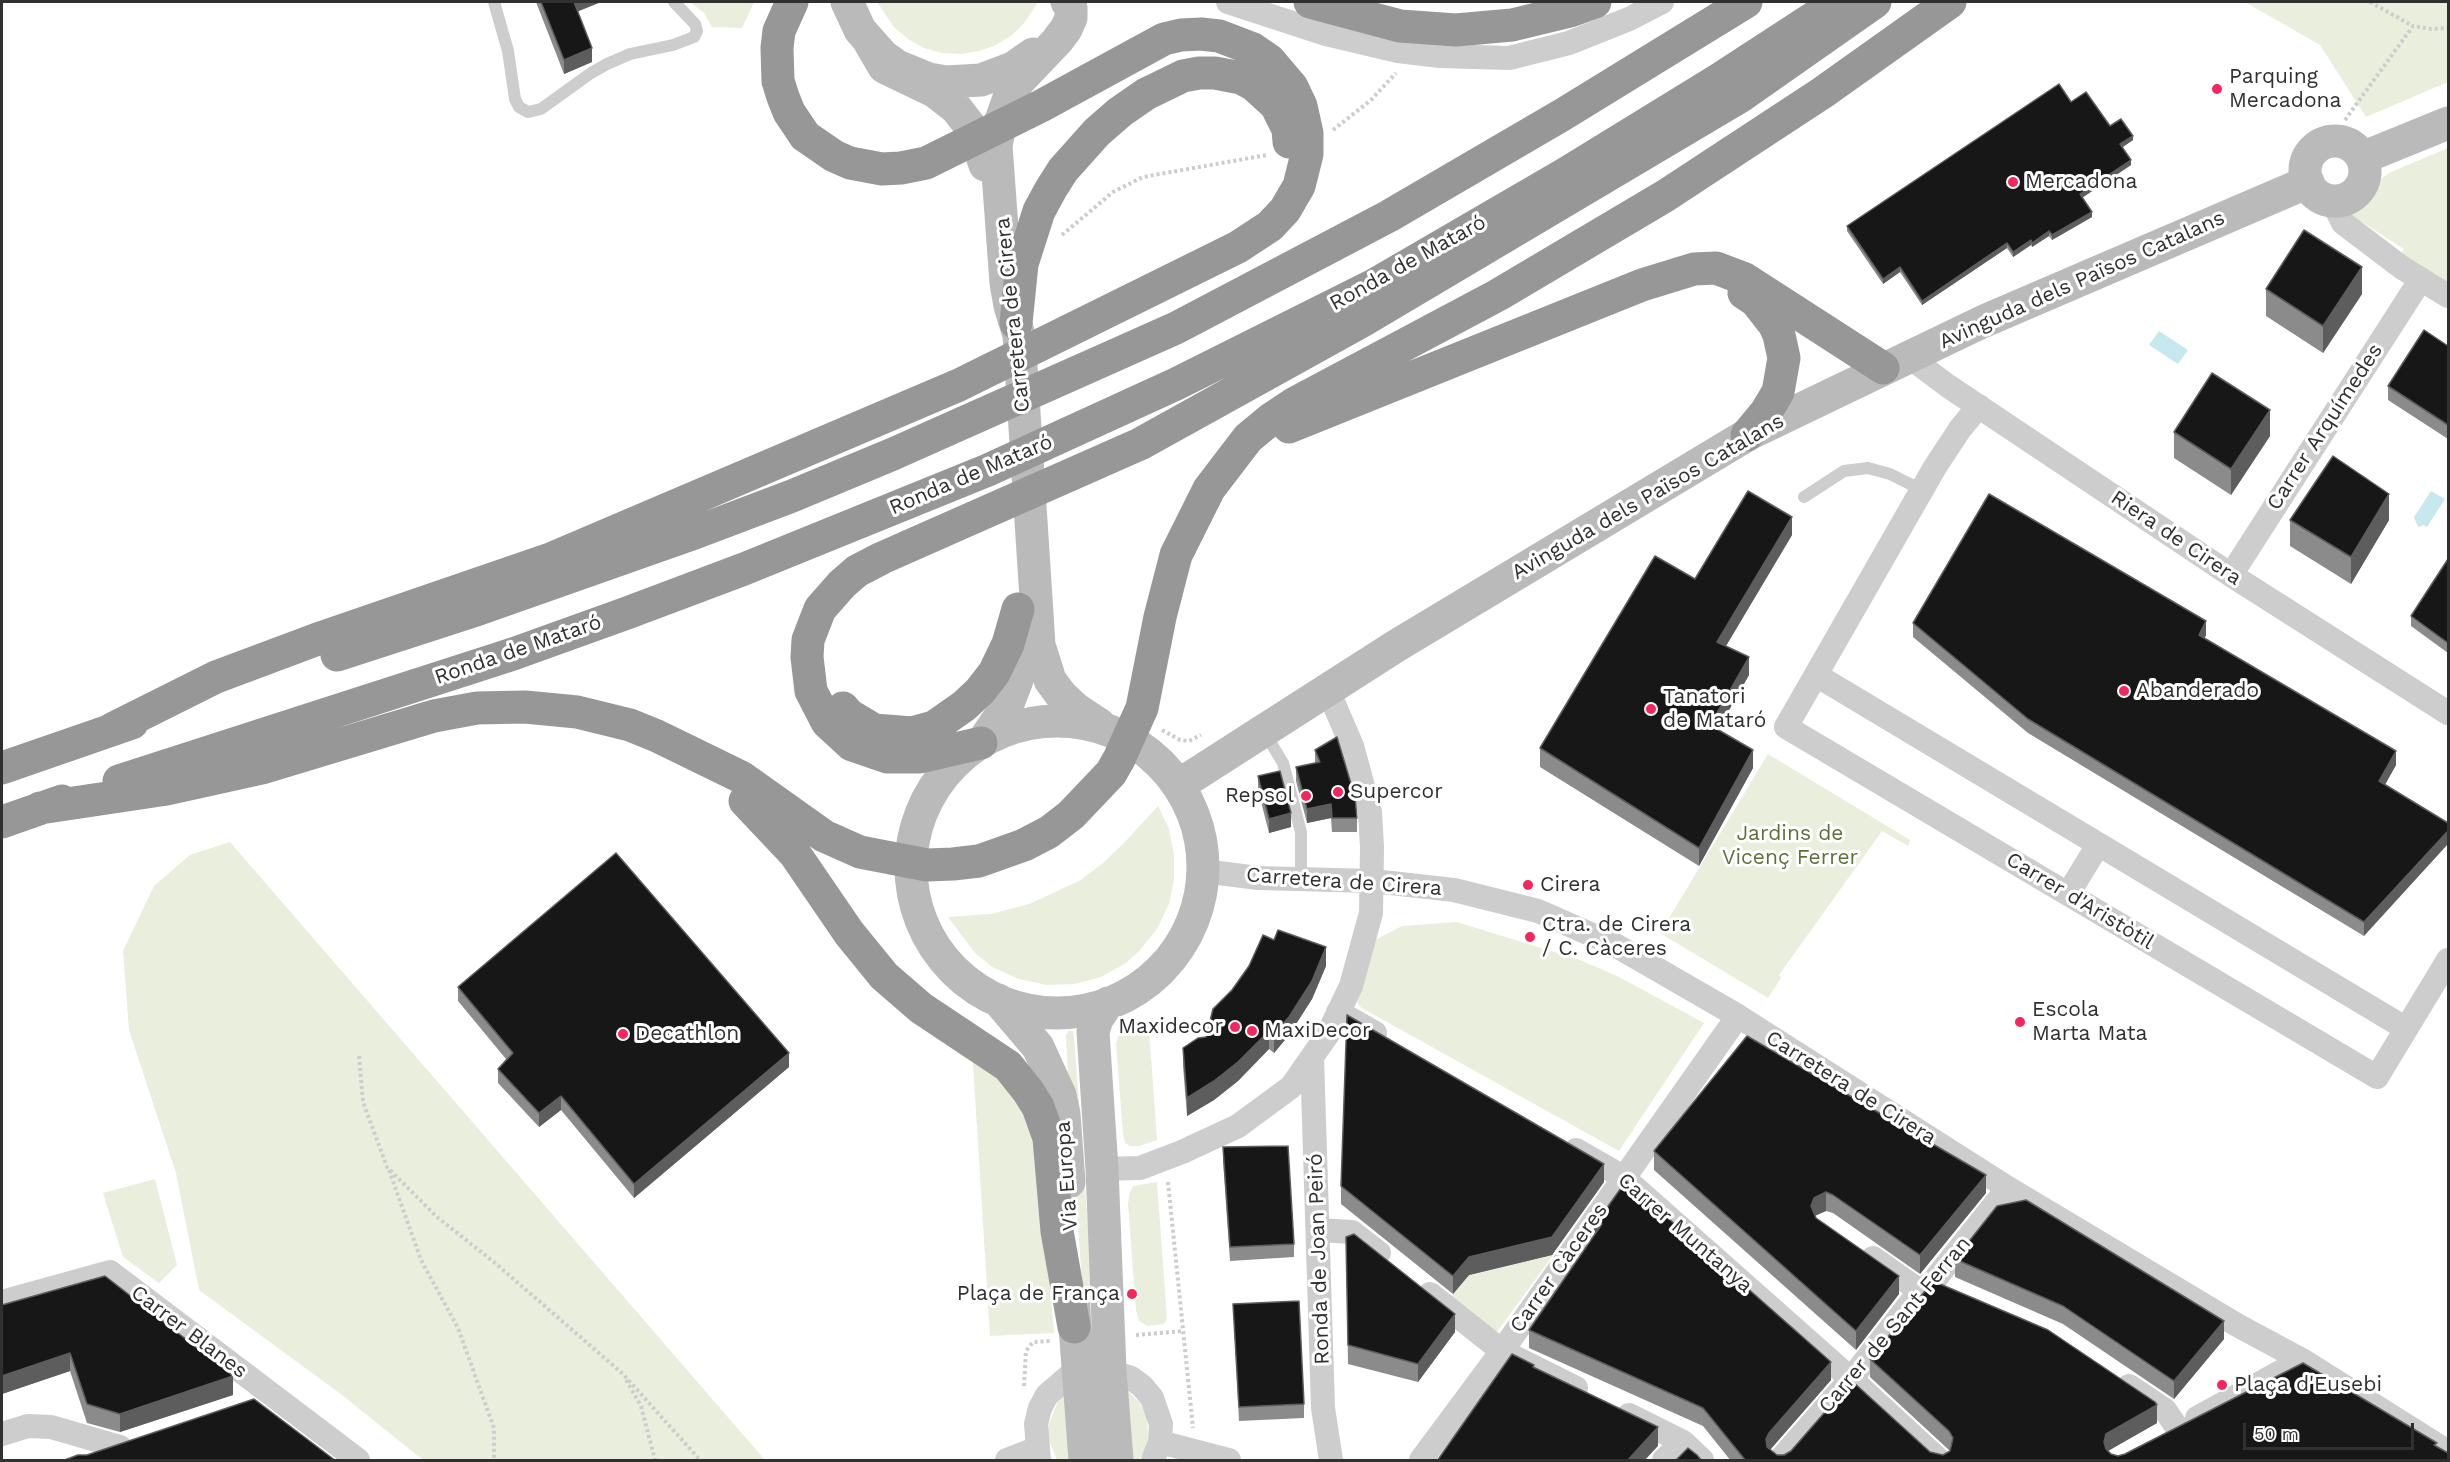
<!DOCTYPE html>
<meta charset="utf-8">
<style>
body{margin:0}
#map{position:relative;width:2450px;height:1462px;overflow:hidden;background:#fff;font-family:"Work Sans",sans-serif}
canvas{display:block}
.frame{position:absolute;inset:0;border:3px solid #303030;pointer-events:none}
.scale{position:absolute;left:2243px;top:1423px;width:171px;height:27px;box-sizing:border-box;border:3px solid #303030;border-top:0;padding-left:8px;font-size:18px;line-height:21px;white-space:nowrap;color:#303030;-webkit-text-stroke:4px #fff;paint-order:stroke}
</style>
<div id="map">
<canvas width="2450" height="1462"></canvas>
<div class="frame"></div>
<div class="scale">50 m</div>
</div>
<script>
const c = document.querySelector('canvas').getContext('2d');
c.lineJoin = 'round';
function fillPath(path, color) { c.fillStyle = color; c.fill(path, 'evenodd'); }
const shape = rows => new Path2D(rows.map(r => 'M' + r).join(''));
function trace(path, color, width, dash) { c.strokeStyle = color; c.lineWidth = width; c.lineCap = dash ? 'butt' : 'round'; c.setLineDash(dash || []); c.stroke(path); }
function drawText(font, color, halo, rows, align = 'center') {
  c.font = font + ' "Work Sans",sans-serif'; c.lineWidth = 6; c.setLineDash([]); c.textBaseline = 'middle'; c.strokeStyle = halo; c.fillStyle = color; for (const [text, x, y, turn = 0] of rows) {
    c.save(); c.translate(x, y); c.rotate((+turn || 0) * Math.PI / 180); c.textAlign = isNaN(turn) ? turn : align; if (halo) c.strokeText(text, 0, 0); c.fillText(text, 0, 0); c.restore();
  }
}
const green = shape([
 [690,2,754,2,742,28,712,27,704,13],
 [877,2,1038,2,1025,22,1012,35,996,45,979,51,961,54,942,53,924,48,908,39,894,27],
 [2245,2,2448,2,2448,82,2366,117,2320,45],
 [2448,148,2448,286,2400,256,2404,249,2362,222,2344,215,2359,208,2371,196,2380,180,2389,173],
 [1768,754,1910,840,1908,846,1882,831,1779,975,1781,978,1768,998,1660,933],
 [1158,806,1169,829,1174,855,1174,880,1169,904,1157,929,1140,950,1126,963,1101,977,1074,984,1047,985,1019,979,992,967,975,953,948,917,991,914,1029,904,1079,881,1102,864,1123,844],
 [230,842,765,1460,423,1460,342,1395,199,1290,176,1173,129,1030,123,951,154,886,190,855],
 [1457,922,1580,960,1619,977,1704,1023,1619,1151,1360,1007,1353,994,1375,940,1402,926],
 [1142,1020,1149,1028,1157,1140,1139,1146,1130,1146,1125,1143,1123,1134,1116,1044,1120,1031],
 [1069,1030,1073,1031,1074,1035,1097,1353,1084,1312,1069,1092,1066,1036],
 [972,1048,1001,1069,1039,1142,1054,1333,990,1336],
 [155,1179,177,1265,159,1283,123,1257,103,1193],
 [1157,1182,1167,1319,1164,1324,1148,1326,1139,1321,1136,1310,1128,1204,1130,1192,1133,1186],
 [1554,1254,1494,1336,1447,1301,1469,1275],
 [1126,1389,1139,1402,1147,1416,1148,1435,1147,1447,1139,1460,1128,1460],
 [1065,1393,1073,1460,1057,1460,1047,1435,1049,1424,1057,1403]
]);
const water = shape([
 [2159,331,2188,350,2178,364,2149,345],
 [2431,491,2445,499,2427,527,2424,525,2418,527,2414,517]
]);
const path = shape([
 [2370,2,2413,26],
 [2345,120,2413,26,2431,29,2448,28],
 [1333,130,1371,100,1396,73],
 [1062,235,1113,192,1143,177,1267,155],
 [1162,730,1180,740,1189,741,1201,735],
 [359,1056,363,1102,387,1167,437,1217,495,1263,623,1374,700,1460],
 [389,1170,421,1260,458,1328,494,1428,494,1460],
 [1168,1182,1193,1428],
 [1136,1335,1183,1331],
 [626,1380,641,1406,655,1460],
 [1024,1386,1026,1351,1033,1342,1051,1341]
]);
const lane = shape([
 [494,2,508,51,515,99,519,107,528,112,541,109,591,73,607,64,630,54,673,45,694,37,697,31,695,24,674,2],
 [1804,497,1844,471,1868,468,1890,474,1922,490],
 [1265,733,1283,763,1301,832,1301,879]
]);
const street = shape([
 [1228,2,1326,34,1398,51,1440,56,1509,58,1569,43,1629,19,1662,2],
 [2332,201,2343,223,2401,267,2448,296],
 [1908,356,1948,386,2231,575,2448,713],
 [1979,406,1960,429,1935,467,1786,727,2377,1077,2448,960],
 [2231,575,2421,279],
 [1816,675,2405,1028],
 [1203,871,1258,878,1373,881,1454,890,1538,911,1615,945,1738,1016,2008,1188,2237,1325,2302,1360,2448,1452],
 [2068,894,2098,845],
 [1338,1012,1375,1033],
 [1312,1057,1323,1408,1331,1460],
 [1576,1150,1623,1177,1851,1379,1939,1460],
 [1102,1169,1140,1168,1182,1152,1238,1126,1291,1087,1328,1034,1351,986,1371,913,1372,847,1370,812,1352,746,1327,688],
 [1319,1230,1352,1232,1379,1253],
 [1873,1258,1920,1291],
 [1430,1294,1502,1351,1576,1388],
 [2,1302,110,1272,358,1460],
 [2129,1386,2165,1410,2178,1429],
 [1629,1415,1683,1442,1702,1460],
 [2197,1418,2302,1360],
 [2,1434,28,1426,51,1427,120,1447],
 [1160,1442,1229,1460],
 [1007,1460,1038,1448],
 [1039,1460,1036,1424,1040,1408,1047,1395,1069,1376,1089,1369,1103,1369,1131,1378,1142,1386,1152,1398,1161,1424,1160,1442,1153,1460],
 [1421,1460,1502,1351,1738,1016],
 [1664,1460,1683,1442],
 [1780,1460,1851,1379,1920,1291,1932,1283,2008,1188]
]);
const secondary = shape([
 [847,2,860,30,883,56,897,66,929,79,946,82,981,80,1013,68,1033,54],
 [1067,2,1071,7,1071,18,1066,29,1057,41,1018,82,1010,95,1001,120,996,146,1006,283,1010,306,1019,335,1039,645,1050,680,1061,695,1076,709,1100,725],
 [870,43,884,67,934,91,956,108,973,130,985,165],
 '2305 171a30 30 0 1 1 60 0a30 30 0 1 1-60 0Z',
 [2362,158,2448,123],
 '911 867a146 146 0 1 1 292 0a146 146 0 1 1-292 0Z',
 [984,740,1007,706,1017,680,1021,652,1019,623],
 [1179,785,1396,646,1747,435,1982,322,2308,182],
 [998,1000,1038,1047,1060,1095,1064,1114,1069,1182],
 [1108,1003,1097,1019,1093,1032,1102,1169,1110,1370,1117,1460],
 [1073,1300,1085,1460]
]);
const highway = shape([
 [1310,2,1400,26,1456,30,1512,25,1570,11,1595,2],
 [1744,293,1756,301,1774,324,1779,335,1784,358,1778,392,1766,412,1747,435],
 [1016,323,1022,264,1039,211,1051,189,1063,170,1097,132,1120,112,1146,94,1183,76,1199,73,1215,73,1241,78,1254,85,1276,105,1288,129,1289,142],
 [1289,427,1642,285,1694,269,1716,268,1745,279,1883,368],
 [337,655,479,609,689,535,792,496,893,454,1176,328,1389,216,1562,115,1746,2],
 [843,708,849,715,874,730,912,733,934,727,964,706,980,691,994,673,1008,644,1018,609],
 [112,729,216,677,323,637,553,558,959,385,1238,247,1270,226,1285,210,1299,186,1307,154,1307,133,1301,106,1292,87,1269,60,1253,49,1219,36,1201,34,1181,35,1164,39,1041,106,926,163,901,168,882,169,850,163,834,156,805,136,789,112,783,97,778,81,777,48,779,31,792,2],
 [981,743,920,757,887,757,852,745,827,722,811,691,807,657,808,640,820,609,842,584,857,571,882,558,1140,444,1362,321,1741,96,1875,2],
 [2,768,132,723],
 [119,781,513,654,627,613,744,569,988,470,1176,384,1374,285,1565,174,1718,80,1838,2],
 [745,801,795,854,849,933,884,976,921,1008,1008,1066,1028,1091,1038,1107,1049,1138,1057,1231,1074,1327],
 [40,808,167,789,262,768,434,716,477,708,525,707,577,712,630,725,657,736,741,777,824,836,860,852,927,865,953,864,979,861,1024,845,1049,832,1071,815,1111,773,1119,759,1142,708,1160,617,1176,555,1209,489,1248,438,1271,419,1295,403,1498,295,1665,196,1822,93,1950,2],
 [2,822,62,801]
]);
const wall = shape([
 [536,2,601,2,578,11,592,62,564,74],
 [2071,102,2133,140,2122,147,2131,165,2082,198,2092,217,2052,240,2049,236,2032,247,2031,245,2013,257,2007,248,1922,305,1900,272,1883,284,1847,231,1847,226],
 [2266,289,2362,294,2323,353,2266,316],
 [2448,346,2448,439,2388,400,2388,386],
 [2174,432,2270,436,2231,495,2174,458],
 [2290,520,2389,520,2351,584,2290,546],
 [1792,535,1726,646,1749,675,1718,730,1753,768,1699,866,1540,767,1540,748,1695,579],
 [2448,559,2448,653,2411,626,2411,616],
 [1913,623,2206,635,2204,639,2396,765,2385,785,2364,936,2028,733,1913,637],
 [1315,750,1357,818,1357,832,1332,832,1331,818,1307,823,1296,781,1296,767,1315,763],
 [1258,776,1291,827,1269,833,1258,790],
 [1326,966,1312,999,1289,1035,1274,1053,1269,1049,1238,1081,1214,1100,1187,1116,1183,1066,1183,1048,1206,1037,1232,990],
 [458,987,789,1067,634,1198,561,1110,539,1127,498,1083,498,1069,506,1059,458,1001],
 [1223,1147,1294,1244,1294,1257,1230,1261,1223,1161],
 [1654,1151,1986,1193,1920,1274,1833,1213,1826,1211,1815,1216,1816,1218,1899,1294,1856,1350,1654,1170],
 [1604,1182,1552,1255,1469,1275,1453,1294,1341,1204,1341,1186],
 [1346,1237,1455,1332,1418,1382,1348,1364],
 [1955,1259,2224,1339,2174,1399,2063,1324,1955,1277],
 [1233,1304,1304,1404,1304,1418,1239,1421],
 [2,1305,233,1395,120,1432,87,1423,70,1371,2,1394],
 [1529,1330,1831,1380,1770,1450,1777,1455,1930,1452,1943,1455,1950,1451,1870,1377,1870,1359,2157,1423,2108,1451,2111,1454,2118,1456,2437,1446,2448,1461,1731,1461,1703,1426,1529,1348]
]);
const shadedWall = shape([
 [574,2,601,2,574,13],
 [592,48,592,62,564,74,564,60],
 [2133,136,2133,140,2120,149,2120,144],
 [2131,160,2131,165,2080,199,2080,194],
 [2092,212,2092,217,2052,240,2052,235],
 [2049,231,2049,236,2032,247,2032,243],
 [2031,240,2031,245,2013,257,2013,252],
 [2007,243,2007,248,1922,305,1922,301],
 [1900,267,1900,272,1883,284,1883,279],
 [2362,267,2362,294,2323,353,2323,326],
 [2270,410,2270,436,2231,495,2231,469],
 [2389,494,2389,520,2351,584,2351,557],
 [1792,517,1792,535,1717,661,1717,642],
 [2206,621,2206,635,2199,649,2199,635],
 [1749,657,1749,675,1710,743,1710,725],
 [1753,750,1753,768,1699,866,1699,848],
 [2396,751,2396,765,2379,795,2379,781],
 [1331,804,1331,818,1307,823,1307,809],
 [1291,813,1291,827,1269,833,1269,819],
 [2448,831,2448,844,2364,936,2364,922],
 [1326,947,1326,966,1312,999,1289,1035,1274,1053,1274,1034],
 [1269,1031,1269,1049,1238,1081,1214,1100,1187,1116,1187,1098],
 [789,1053,789,1067,634,1198,634,1184],
 [561,1096,561,1110,539,1127,539,1113],
 [1604,1164,1604,1182,1552,1255,1469,1275,1453,1294,1453,1276,1469,1257],
 [1986,1175,1986,1193,1920,1274,1920,1255],
 [1826,1192,1826,1211,1814,1216,1811,1206,1814,1198],
 [1602,1224,1594,1245,1594,1226],
 [1899,1276,1899,1294,1856,1350,1856,1331],
 [1455,1314,1455,1332,1418,1382,1418,1364],
 [2224,1321,2224,1339,2174,1399,2174,1381],
 [70,1353,70,1371,2,1394,2,1376],
 [1831,1362,1831,1380,1769,1451,1766,1458,1766,1439,1769,1433],
 [233,1376,233,1395,120,1432,120,1414],
 [2157,1405,2157,1423,2106,1452,2104,1442,2106,1434],
 [1658,1427,1658,1446,1644,1461,1627,1461]
]);
const building = shape([
 [541,2,574,2,592,48,564,60,541,2],
 [2059,84,2071,102,2086,92,2110,126,2121,119,2133,136,2120,144,2131,160,2080,194,2092,212,2052,235,2049,231,2032,243,2031,240,2013,252,2007,243,1922,301,1900,267,1883,279,1847,226,2059,84],
 [2304,230,2362,267,2323,326,2266,289,2304,230],
 [2424,330,2448,346,2448,425,2388,386,2424,330],
 [2212,373,2270,410,2231,469,2174,432,2212,373],
 [2333,456,2389,494,2351,557,2290,520,2333,456],
 [1748,491,1792,517,1717,642,1749,657,1710,725,1753,750,1699,848,1540,748,1655,556,1695,579,1748,491],
 [1989,494,2206,621,2199,635,2396,751,2379,781,2448,823,2448,831,2364,922,2028,719,1913,623,1989,494],
 [2448,559,2448,643,2411,616,2448,559],
 [1337,737,1355,797,1357,818,1332,818,1331,804,1307,809,1296,767,1320,762,1315,750,1337,737],
 [1280,771,1291,813,1269,819,1258,776,1280,771],
 [616,853,789,1053,634,1184,561,1096,539,1113,498,1069,513,1053,458,987,616,853],
 [1278,930,1326,947,1312,981,1289,1017,1274,1034,1269,1031,1238,1062,1214,1081,1187,1098,1183,1048,1198,1038,1206,1037,1213,1009,1232,990,1249,966,1263,935,1274,940,1278,930],
 [1347,1015,1604,1164,1552,1237,1469,1257,1453,1276,1341,1186,1347,1015],
 [1747,1036,1986,1175,1920,1255,1833,1195,1826,1192,1814,1198,1811,1206,1816,1218,1899,1276,1856,1331,1654,1151,1747,1036],
 [1288,1146,1294,1244,1230,1247,1223,1147,1288,1146],
 [1626,1181,1831,1362,1769,1433,1766,1439,1767,1447,1777,1455,1784,1455,1791,1451,1852,1381,1930,1452,1943,1455,1950,1451,1953,1438,1949,1431,1870,1359,1933,1281,2048,1330,2155,1402,2157,1405,2106,1434,2104,1442,2106,1449,2111,1454,2118,1456,2125,1454,2303,1363,2437,1443,2434,1445,2448,1453,2448,1461,1746,1461,1703,1408,1529,1330,1602,1224,1594,1226,1626,1181],
 [2026,1200,2224,1321,2174,1381,2063,1306,1955,1259,1997,1206,2026,1200],
 [1354,1234,1455,1314,1418,1364,1348,1345,1346,1237,1354,1234],
 [105,1276,233,1376,120,1414,87,1404,70,1353,2,1376,2,1305,105,1276],
 [1299,1301,1304,1404,1239,1407,1233,1304,1299,1301],
 [1512,1354,1534,1365,1533,1367,1658,1427,1627,1461,1437,1461,1512,1354],
 [254,1399,336,1461,62,1461,78,1455,87,1455,254,1399],
 [1688,1448,1697,1455,1702,1461,1675,1461,1688,1448]
]);
const markers = [
 [2217,89,6,"#f3265d"],
 [2013,182,6,"#f3265d"],
 [2124,691,6,"#f3265d"],
 [1651,709,6,"#f3265d"],
 [1338,792,6,"#f3265d"],
 [1306,796,6,"#f3265d"],
 [1528,885,6,"#f3265d"],
 [1530,937,6,"#f3265d"],
 [2020,1022,6,"#f3265d"],
 [1235,1027,6,"#f3265d"],
 [1252,1031,6,"#f3265d"],
 [623,1034,6,"#f3265d"],
 [1132,1294,6,"#f3265d"],
 [2222,1385,6,"#f3265d"]
];
const poiNames = [
 ["Parquing",2229,77],
 ["Mercadona",2229,101],
 ["Mercadona",2025,182],
 ["Abanderado",2136,691],
 ["Tanatori",1663,697],
 ["de Mataró",1663,721],
 ["Supercor",1350,792],
 ["Repsol",1294,796,"right"],
 ["Cirera",1540,885],
 ["Ctra. de Cirera",1542,925],
 ["/ C. Càceres",1542,949],
 ["Escola",2032,1010],
 ["Marta Mata",2032,1034],
 ["Maxidecor",1223,1027,"right"],
 ["MaxiDecor",1264,1031],
 ["Decathlon",635,1034],
 ["Plaça de França",1120,1294,"right"],
 ["Plaça d'Eusebi",2234,1385]
];
const streetNames = [
 ["Ronda de Mataró",1408,263,-29],
 ["Avinguda dels Països Catalans",2082,280,-24],
 ["Carretera de Cirera",1013,315,-96],
 ["Carrer Arquímedes",2325,427,-57],
 ["Ronda de Mataró",971,475,-23],
 ["Avinguda dels Països Catalans",1648,497,-30],
 ["Riera de Cirera",2176,538,34],
 ["Ronda de Mataró",518,650,-19],
 ["Carretera de Cirera",1344,882,4],
 ["Carrer d'Aristòtil",2080,901,31],
 ["Carretera de Cirera",1851,1088,32],
 ["Via Europa",1067,1176,-94],
 ["Carrer Muntanya",1685,1233,41],
 ["Ronda de Joan Peiró",1319,1259,-92],
 ["Carrer Càceres",1559,1268,-55],
 ["Carrer de Sant Ferran",1895,1325,-50],
 ["Carrer Blanes",189,1332,37]
];
const parkNames = [
 ["Jardins de",1790,834],
 ["Vicenç Ferrer",1790,858]
];
fillPath(green, '#eaeedd');
fillPath(water, '#c8e8ef');
trace(path, '#cdcdcd', 4, [3, 3]);
trace(lane, '#cdcdcd', 12);
trace(street, '#cdcdcd', 24);
trace(secondary, '#bababa', 33);
trace(highway, '#979797', 33);
fillPath(wall, '#8b8b8b');
fillPath(shadedWall, '#5d5d5d');
fillPath(building, '#171717');
trace(building, '#5d5d5d', 1.5);
for (const [x, y, r, color] of markers) { const dot = new Path2D(); dot.arc(x, y, r, 0, 2 * Math.PI); c.fillStyle = color; c.fill(dot); trace(dot, '#fff', 2); }
drawText('21px', '#303030', '#fff', poiNames, 'left');
drawText('21px', '#303030', '#fff', streetNames);
drawText('21px', '#5e7039', '#fff', parkNames);
</script>
